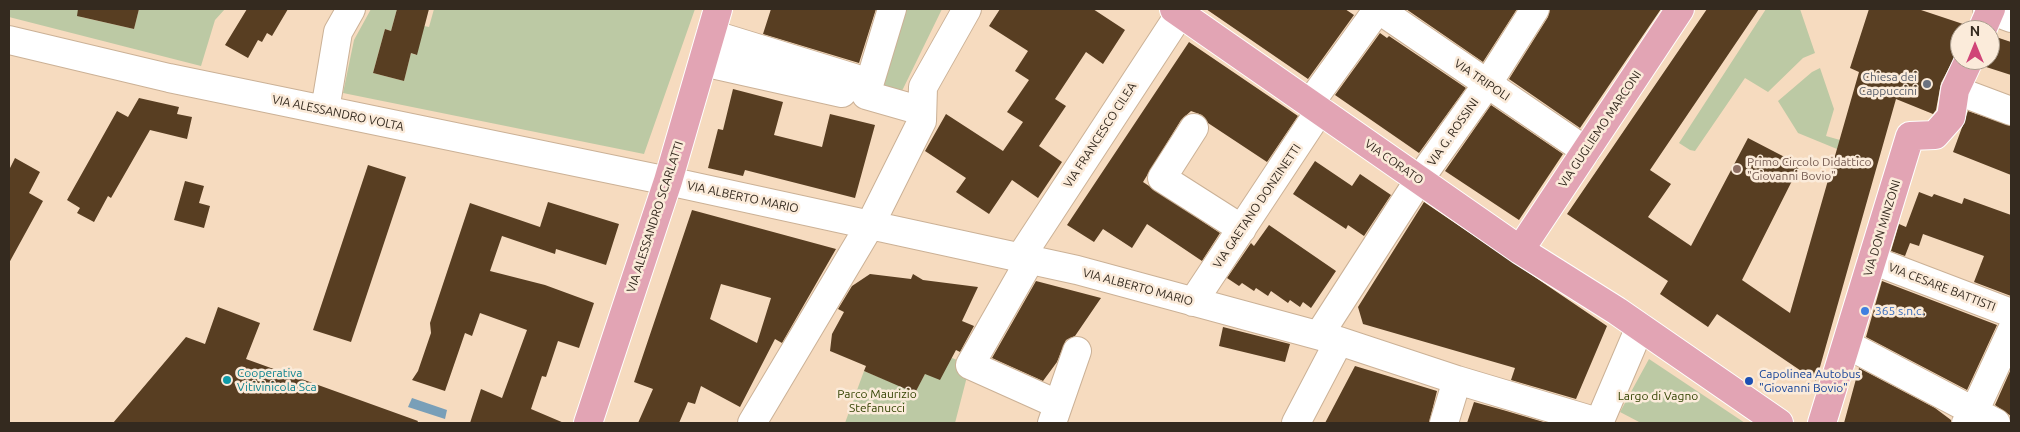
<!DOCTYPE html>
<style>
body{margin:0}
#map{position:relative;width:2020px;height:432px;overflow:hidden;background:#f6dbbf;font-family:Ubuntu,sans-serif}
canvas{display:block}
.frame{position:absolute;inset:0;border:10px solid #342a1f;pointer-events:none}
.north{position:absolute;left:1950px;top:20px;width:50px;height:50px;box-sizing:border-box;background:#fbebda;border:1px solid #ab9e8f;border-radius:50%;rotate:0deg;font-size:14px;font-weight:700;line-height:20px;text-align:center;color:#342a1f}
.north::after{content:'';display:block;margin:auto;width:18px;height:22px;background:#d04578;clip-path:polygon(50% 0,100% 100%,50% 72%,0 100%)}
</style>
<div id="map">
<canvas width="2020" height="432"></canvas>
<div class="frame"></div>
<div class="north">N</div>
</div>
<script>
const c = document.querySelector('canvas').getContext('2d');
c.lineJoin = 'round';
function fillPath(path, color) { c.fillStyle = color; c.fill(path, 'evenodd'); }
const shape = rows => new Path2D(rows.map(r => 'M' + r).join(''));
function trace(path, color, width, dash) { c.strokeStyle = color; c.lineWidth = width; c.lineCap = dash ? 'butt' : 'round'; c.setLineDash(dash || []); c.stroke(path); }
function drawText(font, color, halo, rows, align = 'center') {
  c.font = font + ' Ubuntu,sans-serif'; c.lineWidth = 5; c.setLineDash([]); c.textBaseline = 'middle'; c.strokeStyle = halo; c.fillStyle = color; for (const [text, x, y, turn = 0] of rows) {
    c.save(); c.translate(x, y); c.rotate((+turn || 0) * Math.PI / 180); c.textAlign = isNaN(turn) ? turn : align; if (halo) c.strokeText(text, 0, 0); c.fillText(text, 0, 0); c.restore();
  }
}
const green = shape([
 [9,9,83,9,81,17,134,29,139,9,225,9,215,20,201,66,9,17],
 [371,9,397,9,391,31,385,29,373,73,404,81,411,53,416,55,424,26,429,27,434,9,695,9,644,154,343,93,354,40],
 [900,9,942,9,900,95,878,90],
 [1766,9,1800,9,1815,53,1803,58,1768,92,1745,78,1695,151,1690,150,1679,143],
 [1820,68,1834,109,1826,136,1840,140,1837,149,1798,133,1778,101,1812,72],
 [952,358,970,365,955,423,845,423,864,371,915,392,925,374],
 [1649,359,1745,423,1641,423,1620,412]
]);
const water = shape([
 [412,398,447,410,445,419,408,407]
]);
const building = shape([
 [78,9,139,9,134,29,77,16],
 [247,9,288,9,272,36,267,33,262,42,258,40,248,58,225,45],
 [397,9,429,9,417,55,411,53,404,81,373,73,385,29,391,31],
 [771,9,876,9,859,63,763,34],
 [1000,9,1093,9,1125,30,1103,64,1086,52,1055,99,1066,106,1039,146,1062,162,1038,198,1012,180,989,214,956,192,966,178,925,151,946,114,1003,151,1023,122,1007,112,1029,80,1015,71,1028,51,989,26],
 [1206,9,1345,9,1354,15,1308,79],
 [1406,9,1517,9,1483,62],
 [1550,9,1661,9,1580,128,1509,79,1548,17],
 [1707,9,1759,9,1650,170,1671,184,1648,217,1691,246,1748,138,1800,165,1742,280,1790,313,1859,72,1850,68,1869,9,1918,9,1966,25,1967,30,1960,30,1960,47,1941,83,1936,110,1933,114,1896,99,1816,381,1717,314,1708,327,1660,294,1668,281,1567,214],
 [1380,33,1387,38,1389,36,1466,88,1419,153,1335,95],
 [1996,37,2011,42,2011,75,1983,66,1984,60,1990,60,1990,43],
 [1189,42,1298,116,1267,162,1208,123,1202,115,1191,111,1181,120,1143,182,1220,233,1202,261,1147,224,1132,248,1103,229,1094,242,1067,225],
 [733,89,783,102,774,135,822,147,830,114,875,125,855,198,745,170,743,176,708,168,718,129,723,130],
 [139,98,179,107,177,114,192,117,187,139,150,130,111,198,108,196,94,222,77,213,80,208,67,200,117,111,128,117],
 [1491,105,1563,154,1519,220,1445,171],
 [1968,111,2011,126,2011,175,1953,152],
 [15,158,40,172,29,193,43,201,9,263,9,170],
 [1315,161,1352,186,1360,174,1391,195,1364,236,1348,225,1346,229,1293,194],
 [368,165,406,177,351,342,313,330],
 [185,181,204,186,199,203,210,206,204,228,174,220],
 [1919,192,1932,197,1934,194,1962,204,1964,198,2011,215,2011,296,1974,282,1984,256,1923,234,1919,246,1910,243,1905,256,1891,251,1899,224,1906,227],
 [548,202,619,224,606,265,556,249,555,254,502,236,490,271,545,285,594,303,579,348,558,341,546,377,542,376,531,409,564,423,470,423,481,389,502,398,527,330,480,313,472,336,465,333,445,391,412,380,418,371,431,333,430,323,470,203,540,227],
 [1424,202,1607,326,1576,399,1511,380,1515,368,1363,324,1358,307],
 [692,210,836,249,782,343,775,339,740,407,701,386,695,404,688,402,679,423,638,423,653,389,634,382],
 [721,284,771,298,757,343,710,319],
 [1269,225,1336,271,1311,308,1303,302,1300,307,1290,300,1288,303,1271,291,1268,296,1256,288,1254,291,1242,283,1239,286,1227,278,1251,243,1254,246],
 [870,274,911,279,913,274,923,280,978,287,962,321,974,326,960,352,956,350,940,380,925,374,915,393,864,371,866,366,830,351,832,334,844,312,838,309,852,286],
 [1036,281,1101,298,1075,336,1066,340,1057,362,1043,381,992,358],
 [1882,281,1997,325,1967,390,1866,337],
 [218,307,260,323,246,359,418,421,417,423,113,423,186,337,205,344],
 [1223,327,1290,344,1285,362,1219,346],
 [1355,366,1437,391,1429,423,1325,423],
 [1859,368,1935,408,1951,420,1951,423,1844,423],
 [2011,369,2011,416,1995,405],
 [1474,402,1503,410,1547,423,1467,423]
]);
const minor = shape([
 [892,9,866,95,922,111],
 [1378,9,1586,151],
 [1987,9,2011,18],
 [711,34,854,78],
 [9,40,169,78,668,181,1077,270,1339,341,1457,380,1601,423],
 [703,62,842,93],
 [1955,90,2011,111],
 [1310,103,1378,9],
 [325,110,338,32,351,9],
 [1194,128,1162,178,1242,229],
 [1020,258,1183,9],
 [1030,260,970,365,1057,404],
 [1872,260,2011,313],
 [1193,302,1320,110],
 [1319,335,1419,180,1488,83,1535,9],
 [1848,345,1996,423],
 [752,423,870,225,922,121,923,87,967,9],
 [1052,423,1077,351],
 [1296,423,1339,341],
 [1444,423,1457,380],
 [1599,423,1640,327],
 [1966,423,1974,412,2011,332]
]);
const major = shape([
 [1174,9,1520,250,1617,311,1779,423],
 [1982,30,1991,9],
 [1520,250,1680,9],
 [588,423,668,181,718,9],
 [1822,423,1910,136,1935,135,1951,117,1955,90,1969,60]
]);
const markers = [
 [1927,84,5,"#6b7280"],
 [1737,169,5,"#8d6e63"],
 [1865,311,5,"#3f7fe0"],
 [227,380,5,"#0f9aa8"],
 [1749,381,5,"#1a4fb4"]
];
const worshipNames = [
 ["Chiesa dei",1917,77],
 ["Cappuccini",1917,91]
];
const streetNames = [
 ["VIA TRIPOLI",1482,80,34],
 ["VIA ALESSANDRO VOLTA",338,113,12],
 ["VIA GUGLIEMO MARCONI",1600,129,-56],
 ["VIA G. ROSSINI",1453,132,-55],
 ["VIA FRANCESCO CILEA",1100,135,-57],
 ["VIA CORATO",1394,162,35],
 ["VIA ALBERTO MARIO",743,197,12],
 ["VIA GAETANO DONZINETTI",1257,206,-56],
 ["VIA ALESSANDRO SCARLATTI",655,217,-72],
 ["VIA DON MINZONI",1882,228,-73],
 ["VIA ALBERTO MARIO",1138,287,15],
 ["VIA CESARE BATTISTI",1942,287,21]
];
const educationNames = [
 ["Primo Circolo Didattico",1747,162],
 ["\"Giovanni Bovio\"",1747,176]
];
const shopNames = [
 ["365 s.n.c.",1875,311]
];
const cultureNames = [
 ["Cooperativa",237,373],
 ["Vitivinicola Sca",237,387]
];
const transitNames = [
 ["Capolinea Autobus",1759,374],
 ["\"Giovanni Bovio\"",1759,388]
];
const parkNames = [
 ["Parco Maurizio",877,394],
 ["Stefanucci",877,408],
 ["Largo di Vagno",1658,396]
];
fillPath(green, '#bcc9a4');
fillPath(water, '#799fb8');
fillPath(building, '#583e22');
trace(minor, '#cbb196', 30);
trace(major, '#fff', 30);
trace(minor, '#fff', 28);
trace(major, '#e2a4b4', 28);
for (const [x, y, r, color] of markers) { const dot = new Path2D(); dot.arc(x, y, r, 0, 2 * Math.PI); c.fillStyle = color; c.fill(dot); trace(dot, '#fbebda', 2); }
drawText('12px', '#5b616d', '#fbebda', worshipNames, 'right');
drawText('12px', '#342a1f', '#fbebda', streetNames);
drawText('12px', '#785e54', '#fbebda', educationNames, 'left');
drawText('12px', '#366cbe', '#fbebda', shopNames, 'left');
drawText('12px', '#0d838f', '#fbebda', cultureNames, 'left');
drawText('12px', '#164399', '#fbebda', transitNames, 'left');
drawText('12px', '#334302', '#fbebda', parkNames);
</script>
